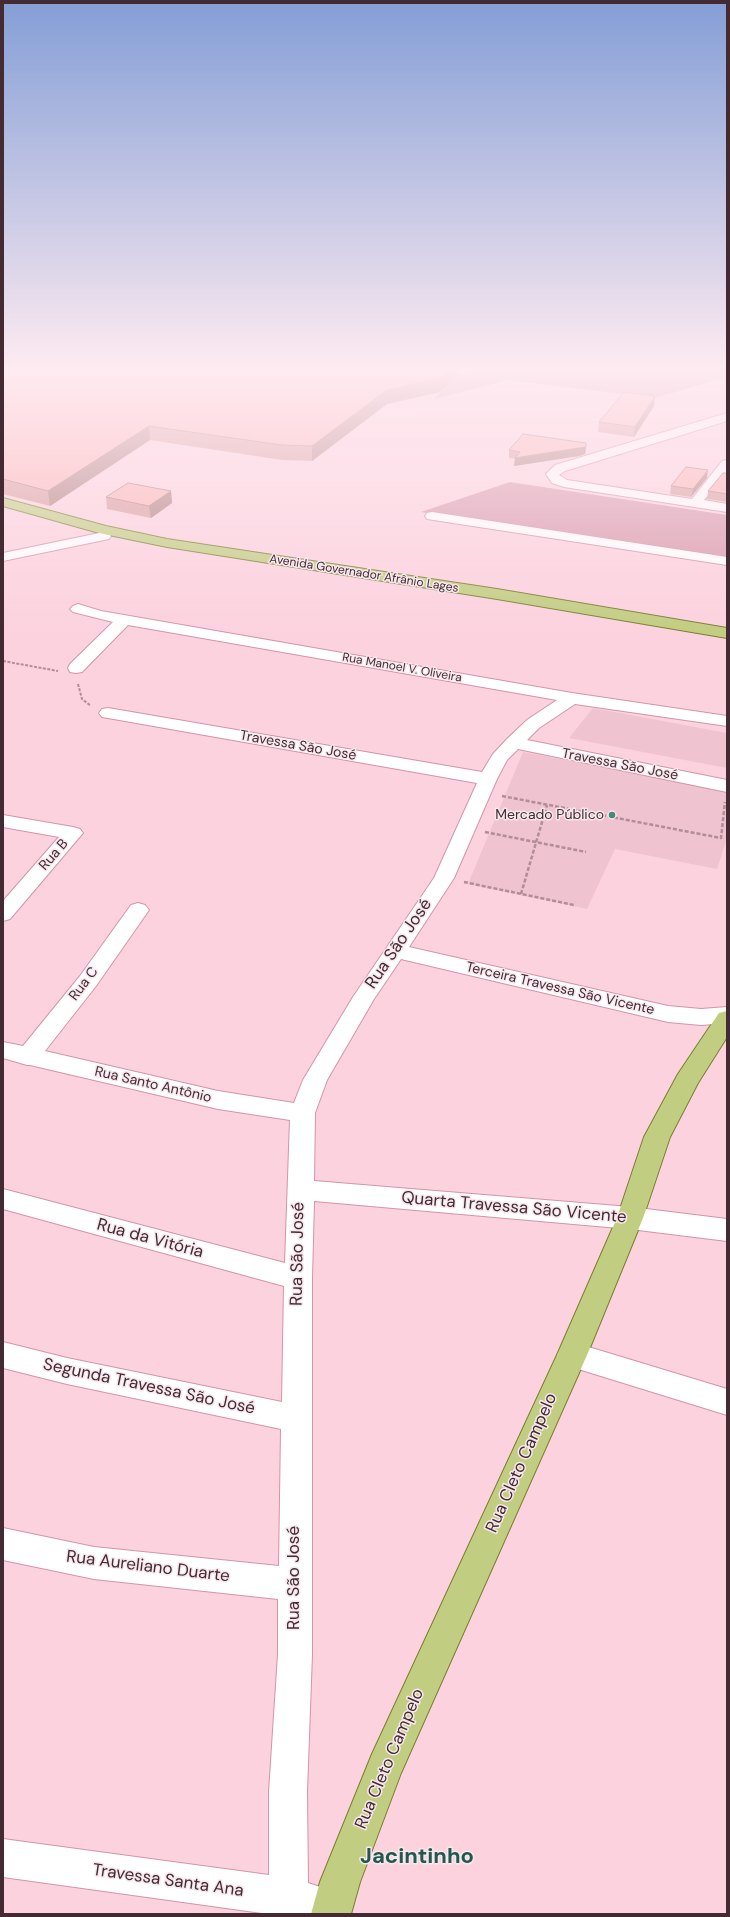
<!DOCTYPE html>
<meta charset="utf-8">
<style>
body{margin:0}
#map{position:relative;width:730px;height:1917px;overflow:hidden;background:#fcd2df;font-family:"DM Sans",sans-serif}
canvas{display:block}
.frame{position:absolute;inset:0;border:4px solid #442a33;pointer-events:none}
</style>
<div id="map">
<canvas width="730" height="1917"></canvas>
<div class="frame"></div>
</div>
<script>
const c = document.querySelector('canvas').getContext('2d');
c.lineJoin = 'round';
function fillPath(path, color) { c.fillStyle = color; c.fill(path, 'evenodd'); }
const shape = rows => new Path2D(rows.map(r => 'M' + r).join(''));
function trace(path, color, width, dash) { c.strokeStyle = color; c.lineWidth = width; c.lineCap = dash ? 'butt' : 'round'; c.setLineDash(dash || []); c.stroke(path); }
function drawText(font, color, halo, rows, align = 'center') {
  c.font = font + ' "DM Sans",sans-serif'; c.lineWidth = 3; c.setLineDash([]); c.textBaseline = 'middle'; c.strokeStyle = halo; c.fillStyle = color; for (const [text, x, y, turn = 0] of rows) {
    c.save(); c.translate(x, y); c.rotate((+turn || 0) * Math.PI / 180); c.textAlign = isNaN(turn) ? turn : align; if (halo) c.strokeText(text, 0, 0); c.fillText(text, 0, 0); c.restore();
  }
}
const built = shape([
 [593,708,727,733,727,768,569,738],
 [523,752,727,791,727,838,717,869,615,849,587,909,468,884]
]);
const green = shape([
 [479,368,727,368,727,377,655,398,508,380,434,399,457,376],
 [510,482,727,515,727,558,421,512]
]);
const pathFar1 = shape([
 [3,661,58,671],
 [78,684,82,699,91,706]
]);
const path = shape([
 [502,796,721,838,725,802],
 [485,832,586,852],
 [464,882,574,905],
 [521,894,547,805]
]);
const minor = shape([
 [727,413,727,421,565,471,559,475,567,480,692,499,722,461,727,460,727,472,704,500,727,504,727,512,564,487,552,483,546,474,555,465,727,413],
 [432,512,727,557,727,565,427,519,425,516,427,513,432,512],
 [104,532,109,533,111,536,109,539,3,561,3,553,104,532],
 [78,604,101,611,572,693,727,716,727,726,575,704,539,728,527,740,727,780,727,792,518,749,507,760,497,779,454,878,409,947,668,1006,701,1009,727,1007,727,1023,701,1025,668,1022,401,959,374,999,327,1080,315,1113,314,1181,630,1207,727,1219,727,1241,630,1229,314,1201,312,1278,312,1654,307,1792,308,1883,345,1895,351,1909,349,1914,269,1914,3,1877,3,1839,269,1875,269,1792,278,1654,278,1599,94,1579,3,1560,3,1528,94,1547,279,1566,281,1429,67,1384,3,1368,3,1342,67,1358,282,1402,284,1286,3,1209,3,1189,285,1263,290,1120,218,1109,30,1065,27,1065,3,1058,3,1042,23,1046,80,976,131,905,138,903,145,905,149,910,96,986,45,1051,218,1091,294,1103,303,1080,353,997,434,878,477,783,108,718,102,717,99,713,102,709,108,708,482,772,493,754,507,739,527,720,557,700,128,625,82,672,76,673,70,672,68,668,70,664,113,622,73,612,70,609,73,606,78,604],
 [3,815,73,827,80,829,83,833,10,919,3,921,3,901,59,837,3,827,3,815],
 [572,1342,727,1389,727,1415,562,1364,557,1355,562,1346,572,1342]
]);
const major = shape([
 [3,498,106,526,167,539,497,589,727,628,727,638,497,599,167,547,99,533,3,506,3,498],
 [727,1011,727,1037,698,1083,670,1137,643,1218,587,1355,401,1773,360,1882,351,1914,311,1914,320,1882,372,1754,557,1355,617,1218,644,1137,678,1074,719,1013,727,1011]
]);
const wall = shape([
 [9,368,457,368,457,376,440,392,387,404,312,461,282,460,150,440,50,506,3,494,3,369],
 [654,406,634,437,598,432,599,422],
 [586,447,585,454,579,456,514,466,515,459,509,458,509,450],
 [727,473,727,502,707,499,708,491],
 [707,478,691,497,670,494,671,486],
 [171,491,172,503,151,518,107,509,106,497]
]);
const shadedWall = shape([
 [452,368,457,368,457,376,440,392,387,404,312,461,312,446,387,390],
 [655,396,654,406,634,437,635,427],
 [149,426,150,440,50,506,48,491],
 [586,447,585,454,579,456,514,466,515,458],
 [708,470,707,478,691,497,693,489],
 [171,491,172,503,151,518,149,506]
]);
const building = shape([
 [9,368,452,368,440,378,387,390,312,446,282,445,149,426,48,491,3,479,3,369,9,368],
 [624,392,655,396,635,427,599,422,624,392],
 [523,434,586,443,586,447,579,448,515,458,520,452,509,450,523,434],
 [686,467,708,470,693,489,671,486,686,467],
 [723,473,727,473,727,494,708,491,723,473],
 [128,483,171,491,149,506,106,497,128,483]
]);
const markers = [
 [612,815,4,"#46887a"]
];
const farStreetnames = [
 ["Avenida Governador Afrânio Lages",364,574,9],
 ["Rua Manoel V. Oliveira",402,668,10]
];
const streetNames = [
 ["Travessa São José",298,746,10],
 ["Travessa São José",620,765,11],
 ["Rua B",54,855,-49],
 ["Rua C",84,984,-53],
 ["Terceira Travessa São Vicente",560,989,13],
 ["Rua Santo Antônio",153,1085,13]
];
const poiNames = [
 ["Mercado Público",604,815]
];
const nearStreetnames = [
 ["Rua São José",399,944,-56],
 ["Quarta Travessa São Vicente",514,1208,5],
 ["Rua da Vitória",150,1239,15],
 ["Rua São José",298,1254,-89],
 ["Segunda Travessa São José",149,1387,12],
 ["Rua Cleto Campelo",522,1463,-66],
 ["Rua Aureliano Duarte",148,1567,7],
 ["Rua São José",295,1578,-90],
 ["Rua Cleto Campelo",390,1759,-67],
 ["Travessa Santa Ana",168,1881,8]
];
const nearDistrictnames = [
 ["Jacintinho",417,1857]
];
fillPath(built, '#f0c3d0');
fillPath(green, '#d899ad');
trace(minor, '#d494a9', 2);
trace(major, '#7b7e2e', 2);
trace(pathFar1, '#b18d99', 2, [3, 1.5]);
trace(path, '#b18d99', 2.5, [4, 2]);
fillPath(minor, '#fff');
fillPath(major, '#c1cd80');
fillPath(wall, '#d79b9c');
fillPath(shadedWall, '#af7e7f');
fillPath(building, '#fab4b5');
trace(building, '#af7e7f', 1);
const sky = c.createLinearGradient(0, 0, 0, 636);
sky.addColorStop(0, '#849ed6');
sky.addColorStop(0.58, '#feebf1');
sky.addColorStop(1, '#feebf100');
c.fillStyle = sky;
c.fillRect(0, 0, 730, 636);
for (const [x, y, r, color] of markers) { const dot = new Path2D(); dot.arc(x, y, r, 0, 2 * Math.PI); c.fillStyle = color; c.fill(dot); trace(dot, '#f6e8ec', 1.5); }
drawText('12px', '#442a33', '#f6e8ec', farStreetnames);
drawText('14px', '#442a33', '#f6e8ec', streetNames);
drawText('14px', '#442a33', '#f6e8ec', poiNames, 'right');
drawText('17px', '#442a33', '#f6e8ec', nearStreetnames);
drawText('bold 22px', '#22584d', '#f6e8ec', nearDistrictnames);
</script>
